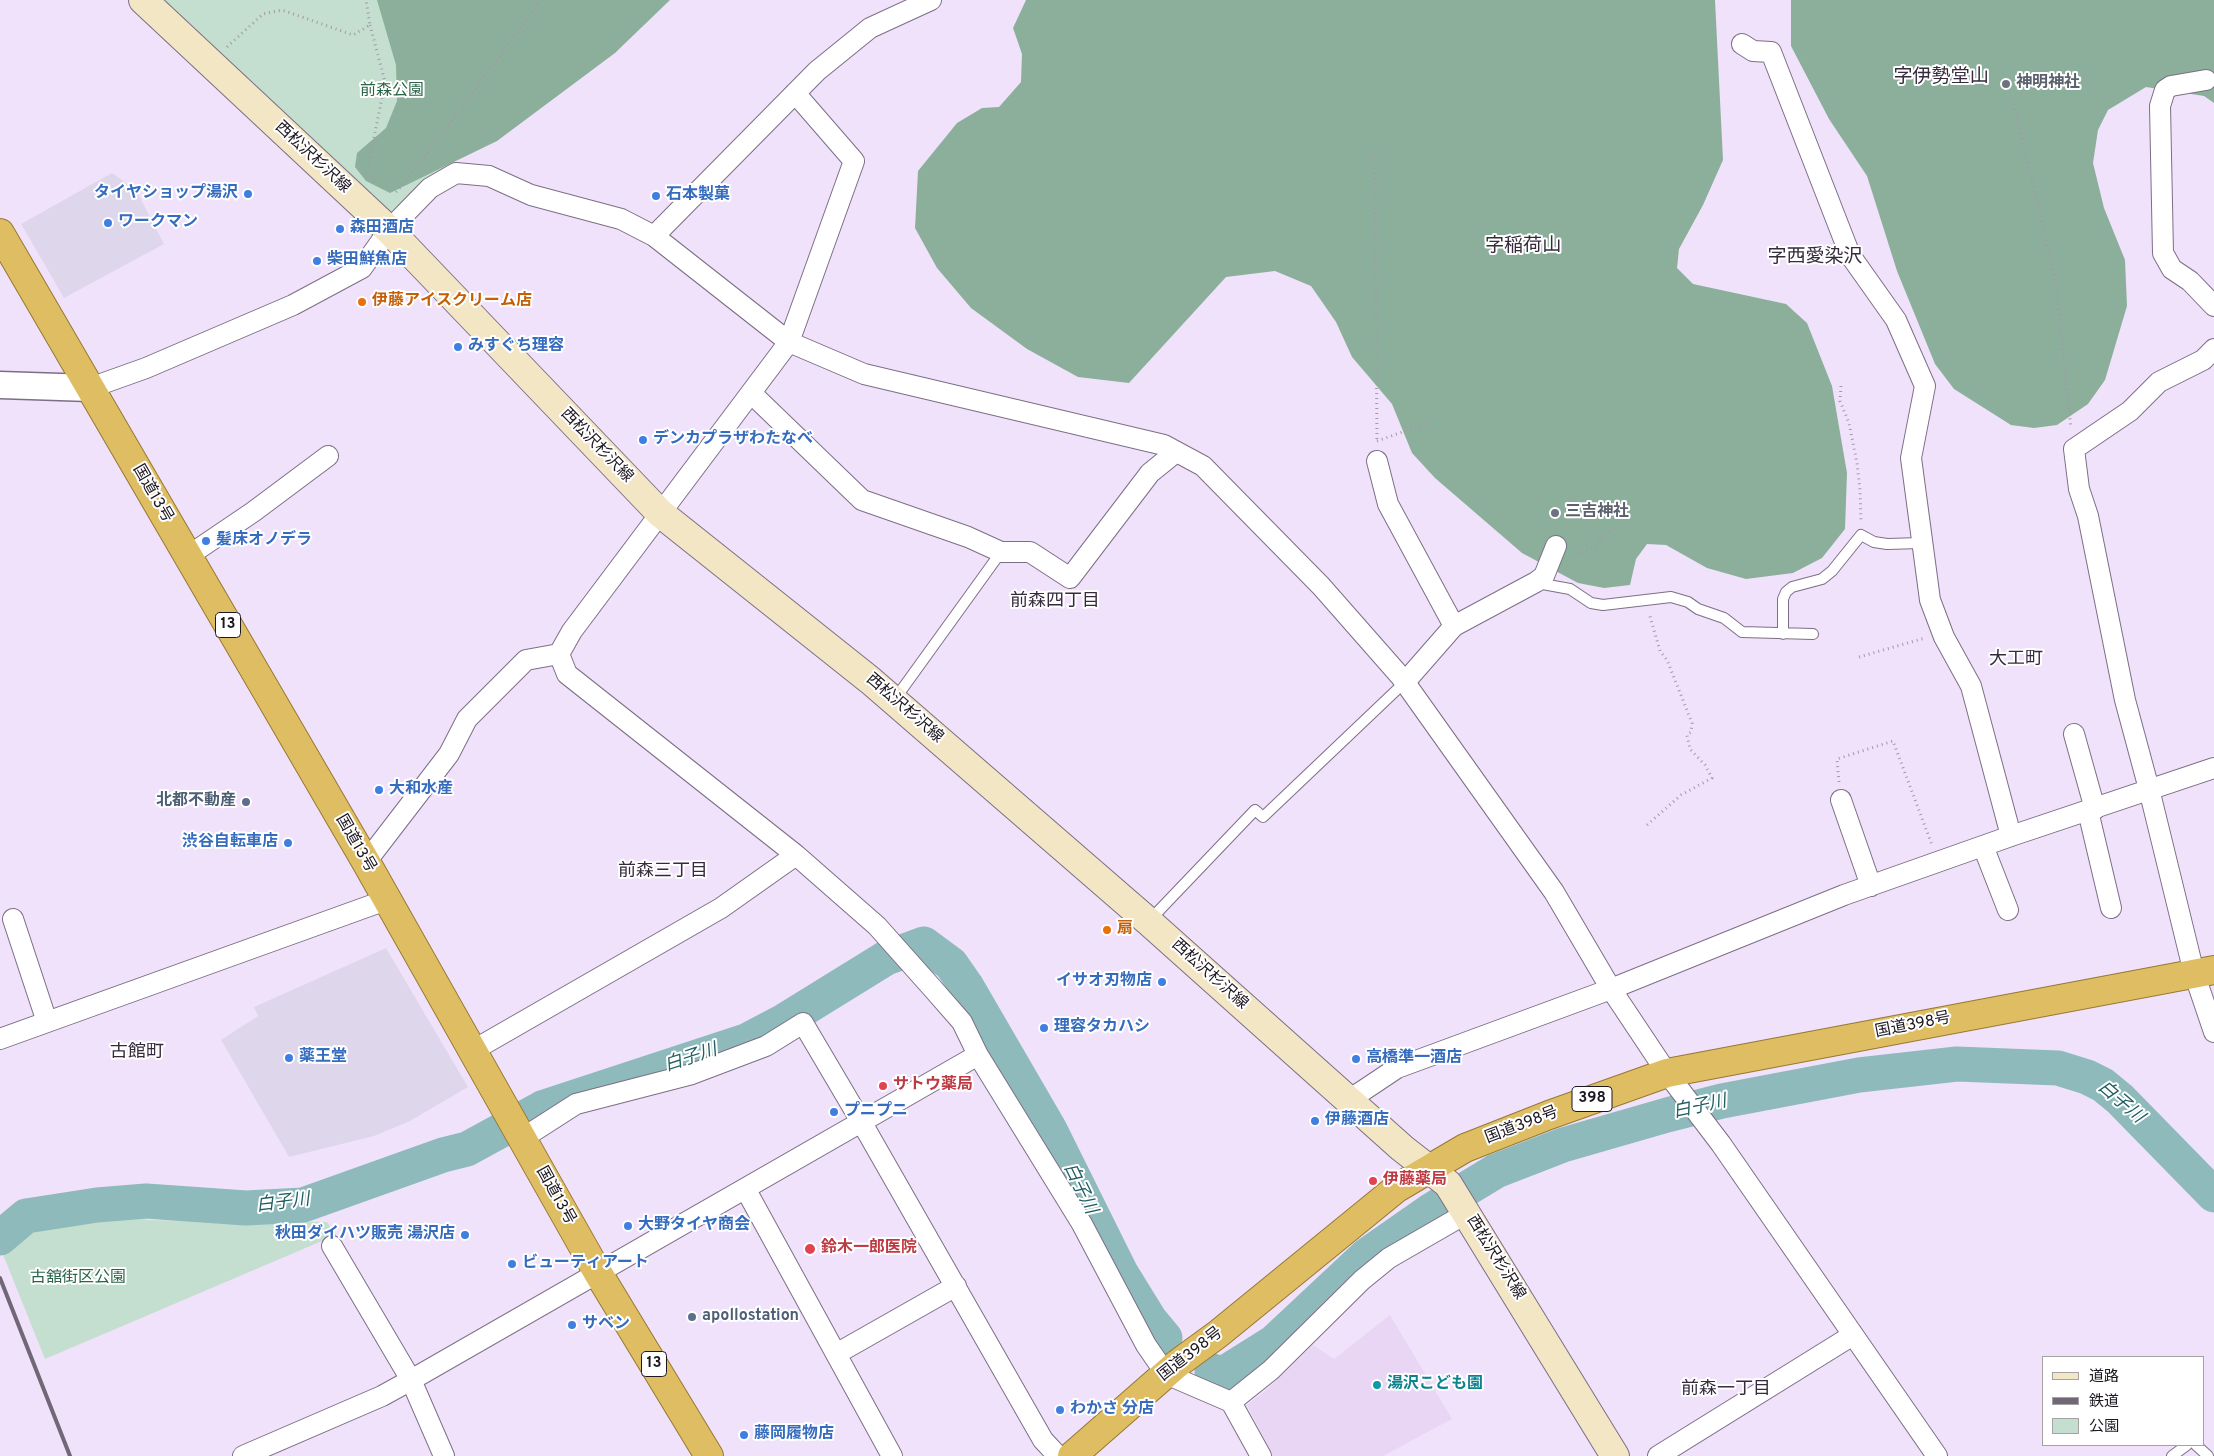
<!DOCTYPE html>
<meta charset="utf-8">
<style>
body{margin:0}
#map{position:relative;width:2214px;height:1456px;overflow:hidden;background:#f1e2fb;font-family:Overpass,"Noto Sans JP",sans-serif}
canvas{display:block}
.legend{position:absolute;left:2042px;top:1356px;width:162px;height:90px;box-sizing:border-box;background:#fff;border:1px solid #a5a2a6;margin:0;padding:6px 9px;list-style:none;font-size:15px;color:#1d1720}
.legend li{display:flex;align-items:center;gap:10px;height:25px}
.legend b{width:25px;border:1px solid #a5a2a6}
</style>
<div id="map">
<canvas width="2214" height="1456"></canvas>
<ul class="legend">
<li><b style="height:6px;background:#f3e6c4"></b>道路</li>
<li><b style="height:6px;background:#716777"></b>鉄道</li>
<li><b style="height:14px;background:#c4decf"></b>公園</li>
</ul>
</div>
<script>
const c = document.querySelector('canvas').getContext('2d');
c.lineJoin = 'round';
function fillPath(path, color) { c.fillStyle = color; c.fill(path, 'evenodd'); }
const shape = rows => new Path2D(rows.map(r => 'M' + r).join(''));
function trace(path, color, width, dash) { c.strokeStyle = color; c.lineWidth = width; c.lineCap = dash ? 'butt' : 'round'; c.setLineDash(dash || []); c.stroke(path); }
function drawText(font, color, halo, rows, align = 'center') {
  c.font = font + ' Overpass,"Noto Sans JP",sans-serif'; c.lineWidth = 4; c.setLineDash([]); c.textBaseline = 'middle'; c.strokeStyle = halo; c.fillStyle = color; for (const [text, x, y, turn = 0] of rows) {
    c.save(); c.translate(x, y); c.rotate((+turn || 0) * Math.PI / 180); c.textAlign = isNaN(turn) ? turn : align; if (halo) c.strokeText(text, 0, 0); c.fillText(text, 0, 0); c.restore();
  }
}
const commercial = shape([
 [112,173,136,190,164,244,64,298,21,224],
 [386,948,468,1087,410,1121,374,1136,289,1157,221,1040,258,1016,254,1007]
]);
const built = shape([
 [1390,1315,1452,1419,1383,1456,1273,1456,1247,1405,1264,1392,1313,1345,1334,1359]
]);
const green = shape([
 [160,0,626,0,389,219],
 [120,1214,148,1220,327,1222,336,1235,45,1359,0,1247,46,1224,88,1216]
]);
const forest = shape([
 [377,0,670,0,615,53,497,141,390,193,366,181,355,167,357,153,386,128,397,101,396,65],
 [1026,0,1715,0,1723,160,1703,205,1679,249,1677,268,1693,284,1786,304,1807,323,1832,386,1847,473,1845,529,1822,558,1793,573,1746,579,1707,568,1666,545,1647,544,1636,559,1630,585,1604,588,1578,583,1522,553,1435,478,1412,453,1392,404,1352,357,1336,322,1311,286,1275,271,1226,277,1129,383,1078,377,1027,349,971,308,937,268,915,228,918,171,957,123,982,108,999,107,1021,82,1022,54,1013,28],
 [1791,0,2214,0,2214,103,2204,96,2146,87,2108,110,2098,130,2093,163,2104,208,2125,260,2127,306,2105,380,2088,404,2057,425,2034,428,2011,425,1954,389,1935,364,1897,271,1867,176,1829,119,1791,46]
]);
const river = shape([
 [0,1238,26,1216,97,1205,146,1201,246,1208,303,1205,443,1155,467,1149,542,1108,746,1041,784,1021,886,958,924,944,951,964,967,987,1050,1130,1121,1273,1150,1320,1165,1338],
 [1212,1371,1223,1374,1274,1342,1367,1255,1430,1211,1496,1171,1563,1145,1667,1115,1722,1101,1859,1075,1957,1064,2058,1068,2087,1077,2103,1085,2120,1099,2214,1195]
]);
const path = shape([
 [370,25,385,82,370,158,371,175,376,185],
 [227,47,263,14,282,10,353,35,370,25,366,0],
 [2013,99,2055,277,2071,428],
 [1375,158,1377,443],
 [396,192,423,160,535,9,539,0],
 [1841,386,1840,401,1849,423,1857,463,1860,490,1861,522],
 [1377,441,1428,423],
 [1573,557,1597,546,1606,533,1614,528],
 [1859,657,1925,638],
 [1839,782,1837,759,1893,741,1932,845],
 [1647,825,1681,795,1712,778,1705,765,1690,749,1687,735,1691,732,1692,723,1667,660,1660,651,1649,613]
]);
const service = shape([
 [1537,583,1570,589,1591,603,1603,605,1671,597,1688,602,1698,609,1724,618,1742,632,1813,634],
 [1783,634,1783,599,1786,592,1792,587,1822,579,1832,571,1861,535,1874,542,1887,544,1921,543],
 [895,699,1001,552],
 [1149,921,1255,810,1263,817,1405,682],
 [2196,1445,2208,1456],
 [2172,1456,2187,1445]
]);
const minor = shape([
 [1742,44,1753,51,1771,52,1850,255,1896,320,1925,386,1911,458,1930,600,1944,637,1971,686,2011,836],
 [2206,80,2171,86,2165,90,2160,106,2163,253,2172,269,2190,281,2214,306],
 [654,236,817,71,870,28,931,0],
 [2214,349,2203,360,2159,382,2130,411,2074,449,2079,489,2088,516,2125,700,2149,789,2194,973,2214,1032],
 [90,388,146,368,293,305,362,268,389,230,430,188,456,173,489,176,531,195,621,219,654,236,789,342,864,374,1164,445,1203,466,1321,586,1401,677,1554,892,1611,989,1667,1073,1721,1144,1937,1456],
 [751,393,862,500,968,537,1001,552,1030,552,1070,578,1150,473,1176,452],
 [1377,461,1388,504,1454,626,1405,682],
 [188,556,253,512,328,456],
 [1454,626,1536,582,1544,576,1556,546],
 [559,654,567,674,796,855,877,926,934,990,962,1022,978,1055,1082,1224,1146,1345,1166,1374,1231,1402,1261,1456],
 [559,654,572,631,789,342,854,161,795,93],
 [2074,734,2095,809],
 [1841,800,1871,886],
 [2088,811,2111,908],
 [1983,846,2008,910],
 [366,862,449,754,467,719,526,660,559,654],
 [13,919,47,1022],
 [0,1039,386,900],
 [472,1051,721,908,796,855],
 [1349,1100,1397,1068,1611,989,1844,895,2011,836,2214,768],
 [523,1138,576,1104,692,1074,766,1046,803,1023,862,1123,1043,1440,1058,1456],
 [746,1190,892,1456],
 [332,1246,411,1380,444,1456],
 [836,1354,956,1286],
 [1231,1402,1271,1370,1362,1280,1389,1258,1467,1213],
 [243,1456,382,1396,411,1380,978,1055],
 [1658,1456,1853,1335]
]);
const tertiary = shape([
 [0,385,90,388]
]);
const secondary = shape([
 [143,0,389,230,660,513,871,681,1149,922,1402,1148,1448,1184,1615,1456]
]);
const trunk = shape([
 [0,233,366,862,598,1273,709,1456],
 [1072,1456,1177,1364,1218,1334,1397,1188,1465,1148,1549,1115,1667,1073,2214,970]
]);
const rail = shape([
 [0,1278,70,1456]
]);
const markers = [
 [2006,84,5,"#6b7280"],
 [248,194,5,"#3f7fe0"],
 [656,196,5,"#3f7fe0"],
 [108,223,5,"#3f7fe0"],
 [340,229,5,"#3f7fe0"],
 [317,261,5,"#3f7fe0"],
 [362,302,5,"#e8710a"],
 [458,347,5,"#3f7fe0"],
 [643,440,5,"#3f7fe0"],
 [1555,513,5,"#6b7280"],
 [206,541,5,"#3f7fe0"],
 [379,790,5,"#3f7fe0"],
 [246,802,5,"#5c6f8a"],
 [288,843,5,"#3f7fe0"],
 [1107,930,5,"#e8710a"],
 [1162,982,5,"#3f7fe0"],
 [1044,1028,5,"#3f7fe0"],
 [289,1058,5,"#3f7fe0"],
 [1356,1059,5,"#3f7fe0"],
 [883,1086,5,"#e0444e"],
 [834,1112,5,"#3f7fe0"],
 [1315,1121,5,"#3f7fe0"],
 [1373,1181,5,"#e0444e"],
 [628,1226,5,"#3f7fe0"],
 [465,1235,5,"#3f7fe0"],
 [810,1249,6,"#e0444e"],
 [512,1264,5,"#3f7fe0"],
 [692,1317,5,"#5c6f8a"],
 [572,1325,5,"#3f7fe0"],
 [1377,1385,5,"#0f9aa8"],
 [1060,1410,5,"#3f7fe0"],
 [744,1435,5,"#3f7fe0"]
];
const shields = [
 [228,625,25],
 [1592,1099,40],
 [654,1364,25]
];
const shieldNames = [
 ["13",228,625],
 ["398",1592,1099],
 ["13",654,1364]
];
const worshipNames = [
 ["神明神社",2016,84],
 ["三吉神社",1565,513]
];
const parkNames = [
 ["前森公園",392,92],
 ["古舘街区公園",78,1279]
];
const streetNames = [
 ["西松沢杉沢線",312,158,43],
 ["西松沢杉沢線",596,446,46],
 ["国道13号",152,494,60],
 ["西松沢杉沢線",904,709,41],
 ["国道13号",355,844,60],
 ["西松沢杉沢線",1209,975,42],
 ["国道398号",1913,1026,-11],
 ["国道398号",1522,1126,-21],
 ["国道13号",555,1196,61],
 ["西松沢杉沢線",1495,1258,58],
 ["国道398号",1191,1355,-38]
];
const shopNames = [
 ["タイヤショップ湯沢",238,194,"right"],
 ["石本製菓",666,196],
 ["ワークマン",118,223],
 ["森田酒店",350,229],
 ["柴田鮮魚店",327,261],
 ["みすぐち理容",468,347],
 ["デンカプラザわたなべ",653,440],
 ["髪床オノデラ",216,541],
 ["大和水産",389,790],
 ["渋谷自転車店",278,843,"right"],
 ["イサオ刃物店",1152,982,"right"],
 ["理容タカハシ",1054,1028],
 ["薬王堂",299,1058],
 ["高橋準一酒店",1366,1059],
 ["プニプニ",844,1112],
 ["伊藤酒店",1325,1121],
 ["大野タイヤ商会",638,1226],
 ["秋田ダイハツ販売 湯沢店",455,1235,"right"],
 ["ビューティアート",522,1264],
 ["サベン",582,1325],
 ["わかさ 分店",1070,1410],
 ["藤岡履物店",754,1435]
];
const foodNames = [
 ["伊藤アイスクリーム店",372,302],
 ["扇",1117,930]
];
const serviceNames = [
 ["北都不動産",236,802],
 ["apollostation",702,1317,"left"]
];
const healthNames = [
 ["サトウ薬局",893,1086],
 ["伊藤薬局",1383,1181],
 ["鈴木一郎医院",821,1249]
];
const cultureNames = [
 ["湯沢こども園",1387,1385]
];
const neighbourhoodNames = [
 ["前森四丁目",1055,602],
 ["大工町",2016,660],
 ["前森三丁目",663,872],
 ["古館町",137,1053],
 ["前森一丁目",1726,1390]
];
const waterNames = [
 ["白子川",691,1059,-18],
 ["白子川",2120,1103,41],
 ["白子川",1700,1108,-12],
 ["白子川",1079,1189,64],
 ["白子川",283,1204,-7]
];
const quarterNames = [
 ["字伊勢堂山",1941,78],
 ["字稲荷山",1523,247],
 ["字西愛染沢",1815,258]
];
fillPath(commercial, '#ded7ec');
fillPath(built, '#e9d6f5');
fillPath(green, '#c4decf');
fillPath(forest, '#8caf9b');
trace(river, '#8ebabc', 35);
trace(service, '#7c6f85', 12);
trace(minor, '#7c6f85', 22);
trace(tertiary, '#7c6f85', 29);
trace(secondary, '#7c6f85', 30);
trace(trunk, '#967832', 30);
trace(path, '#a498ab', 3, [1, 4]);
trace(service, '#fff', 10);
trace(minor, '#fff', 20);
trace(tertiary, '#fff', 26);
trace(secondary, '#f3e6c4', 28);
trace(trunk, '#dfbe63', 28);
trace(rail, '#716777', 4);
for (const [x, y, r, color] of markers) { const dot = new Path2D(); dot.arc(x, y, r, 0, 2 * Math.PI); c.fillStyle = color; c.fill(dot); trace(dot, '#fff', 2); }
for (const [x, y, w] of shields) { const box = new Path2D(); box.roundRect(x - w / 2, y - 12.5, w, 25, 4); c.fillStyle = '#fff'; c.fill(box); trace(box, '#1d1720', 1); }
drawText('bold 15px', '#1d1720', null, shieldNames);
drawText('bold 16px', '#5b616d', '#fff', worshipNames, 'left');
drawText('16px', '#2a6549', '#fff', parkNames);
drawText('16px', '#1d1720', '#fff', streetNames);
drawText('bold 16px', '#366cbe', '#fff', shopNames, 'left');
drawText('bold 16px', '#c56008', '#fff', foodNames, 'left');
drawText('bold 16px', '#4e5e75', '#fff', serviceNames, 'right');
drawText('bold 16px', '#be3a42', '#fff', healthNames, 'left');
drawText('bold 16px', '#0d838f', '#fff', cultureNames, 'left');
drawText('18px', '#362a3d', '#fff', neighbourhoodNames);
drawText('italic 18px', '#225f62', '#fff', waterNames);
drawText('19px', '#362a3d', '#fff', quarterNames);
</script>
